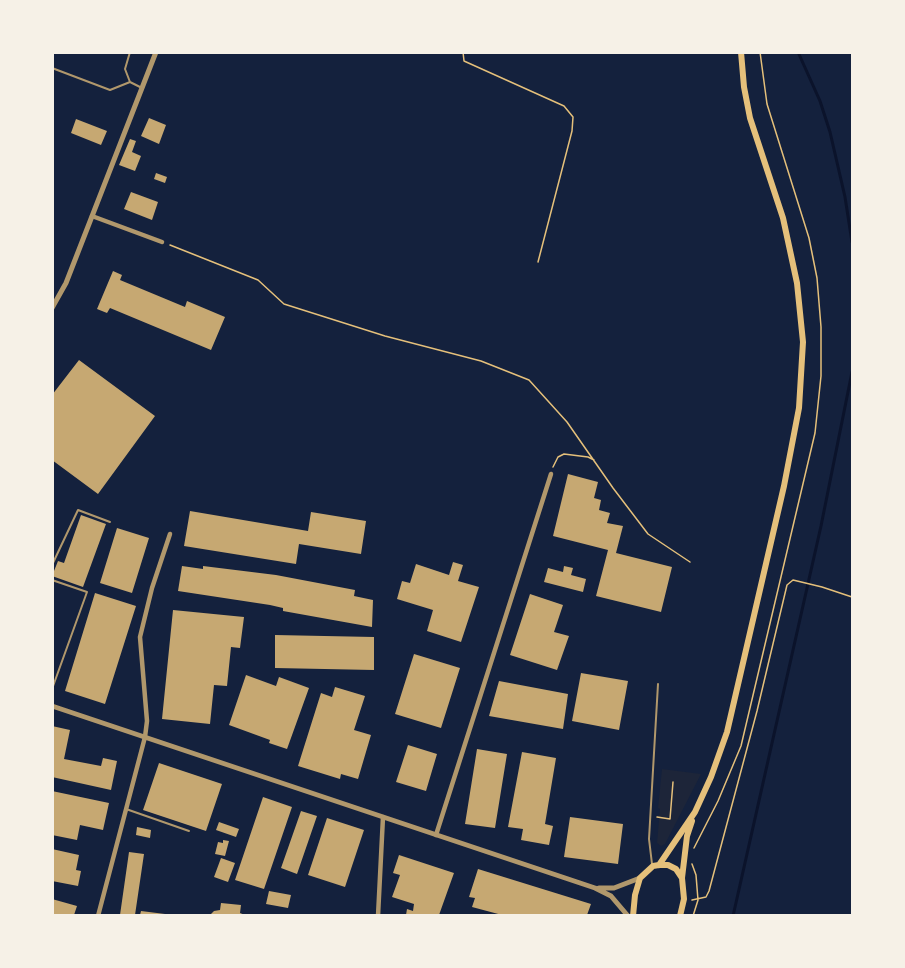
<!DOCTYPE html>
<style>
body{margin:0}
#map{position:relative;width:905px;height:968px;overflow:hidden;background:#14213d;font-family:"Sofia Sans Condensed",sans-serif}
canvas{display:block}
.frame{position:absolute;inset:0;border:54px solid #f6f1e7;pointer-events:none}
</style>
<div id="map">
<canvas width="905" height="968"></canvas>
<div class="frame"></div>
</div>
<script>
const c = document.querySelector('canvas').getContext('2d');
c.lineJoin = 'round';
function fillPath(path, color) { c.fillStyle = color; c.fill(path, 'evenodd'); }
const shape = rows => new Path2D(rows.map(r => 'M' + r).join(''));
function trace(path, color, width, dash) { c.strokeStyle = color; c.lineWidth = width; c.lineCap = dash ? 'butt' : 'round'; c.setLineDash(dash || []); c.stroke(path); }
const green = shape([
 [662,769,701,774,665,844,661,846,657,843,660,809,658,808]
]);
const stream = shape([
 [798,52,820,101,830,132,845,197,852,242],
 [733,916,821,526,852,372]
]);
const building = shape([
 [149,118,166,125,159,144,141,136],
 [76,119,107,131,101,145,71,133],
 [130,139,136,141,132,152,141,156,135,171,119,165],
 [156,173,167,177,165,183,154,179],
 [131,192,158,202,152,220,124,209],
 [113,271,122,275,120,280,185,307,187,301,225,317,211,350,110,308,107,313,97,309],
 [79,360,155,416,98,494,52,460,52,395],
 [568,474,598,482,594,498,601,500,599,510,610,513,607,523,623,526,616,553,672,567,661,612,596,596,608,550,553,536],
 [190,511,308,531,311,512,366,521,361,554,299,544,296,564,184,546],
 [81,515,106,524,83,587,52,576,58,561,64,563],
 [117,528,149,538,132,593,100,583],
 [453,562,463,565,458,581,479,587,461,642,427,631,433,610,397,599,402,581,410,583,416,564,449,575],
 [182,566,203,569,203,566,276,575,355,590,354,596,373,600,372,627,283,611,283,608,270,605,178,591],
 [564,566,573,568,571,575,586,579,583,592,544,582,548,568,563,572],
 [95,593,136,606,105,704,65,691],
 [530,594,563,605,554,632,569,636,557,670,510,655],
 [173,610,244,617,240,648,231,647,227,686,214,685,210,724,162,719],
 [275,635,374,637,374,670,275,668],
 [414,654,460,668,441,728,395,714],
 [581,673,628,681,619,730,572,721],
 [246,675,276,686,279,677,309,688,287,749,269,743,270,740,229,725],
 [499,681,568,694,563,729,489,716],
 [335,687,365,696,354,730,371,735,358,779,341,774,340,779,298,766,321,693,332,697],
 [52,726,70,730,64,759,101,766,103,758,117,761,111,790,52,777],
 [408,745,437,754,426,791,396,782],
 [477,749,507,754,495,828,465,824],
 [522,752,556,758,545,824,553,826,549,845,521,840,523,829,508,827],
 [159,763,222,784,206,831,143,810],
 [52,791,109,803,103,830,80,825,77,840,52,835],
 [263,797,292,807,264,889,235,880],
 [301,811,317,816,297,874,281,868],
 [570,817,623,824,618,864,564,857],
 [327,818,364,830,345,887,308,875],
 [219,822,239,829,236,837,216,830],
 [137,827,151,830,150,838,136,835],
 [223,840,229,841,225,856,215,854,218,842,223,843],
 [52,849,79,855,76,870,81,871,78,886,52,881],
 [129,852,144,854,135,915,120,915],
 [399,855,454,873,439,915,406,915,407,909,413,911,414,904,392,897,400,875,393,873],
 [221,858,235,863,228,882,214,877],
 [478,869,591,904,587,915,502,915,472,907,475,898,469,897],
 [269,891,291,895,288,908,266,904],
 [52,899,77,906,74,915,52,915],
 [221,903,241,905,240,913,245,915,210,915,214,911,220,910],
 [141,911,165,914,165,915,140,915]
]);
const path = shape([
 [463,52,464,61,564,106,573,117,572,131,538,262],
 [170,245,258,280,284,304,385,336,481,361,529,380,567,422,613,488,648,534,690,562],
 [553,467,558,457,564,454,588,457,594,460],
 [657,817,670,819,673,782],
 [694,848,718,801,741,746,815,433,821,376,821,327,817,278,809,238,767,104,760,52],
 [692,864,696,875,698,900,693,916],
 [692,900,706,897,709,891,757,711,787,585,793,580,822,587,852,597]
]);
const service = shape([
 [130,52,125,69,130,82],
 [52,68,110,90,130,82,142,88],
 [52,565,78,510,110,522],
 [52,580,87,592,52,689],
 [126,809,189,831],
 [652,864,649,839,658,684]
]);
const minor = shape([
 [92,216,162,242],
 [436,835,551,474],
 [98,916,145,737,147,721,140,637,152,588,170,534],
 [378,916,383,817]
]);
const tertiary = shape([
 [52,308,66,283,156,52],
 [52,706,595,888,611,896,628,916],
 [599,888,614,888,640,878]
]);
const secondary = shape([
 [659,865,695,812,711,777,727,732,784,486,799,408,803,342,797,283,783,218,750,118,744,87,741,52],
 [682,878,687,836,692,821],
 [633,916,635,895,640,878,653,866,659,865,668,865,676,869,682,878,684,899,680,916]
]);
fillPath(green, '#1d2539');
trace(stream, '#0b132b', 3);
fillPath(building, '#c6a872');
trace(path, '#e5c07b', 1.5);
trace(service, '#b1986c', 2);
trace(minor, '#b1986c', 4.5);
trace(tertiary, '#b1986c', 5);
trace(secondary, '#e5c07b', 6);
</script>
